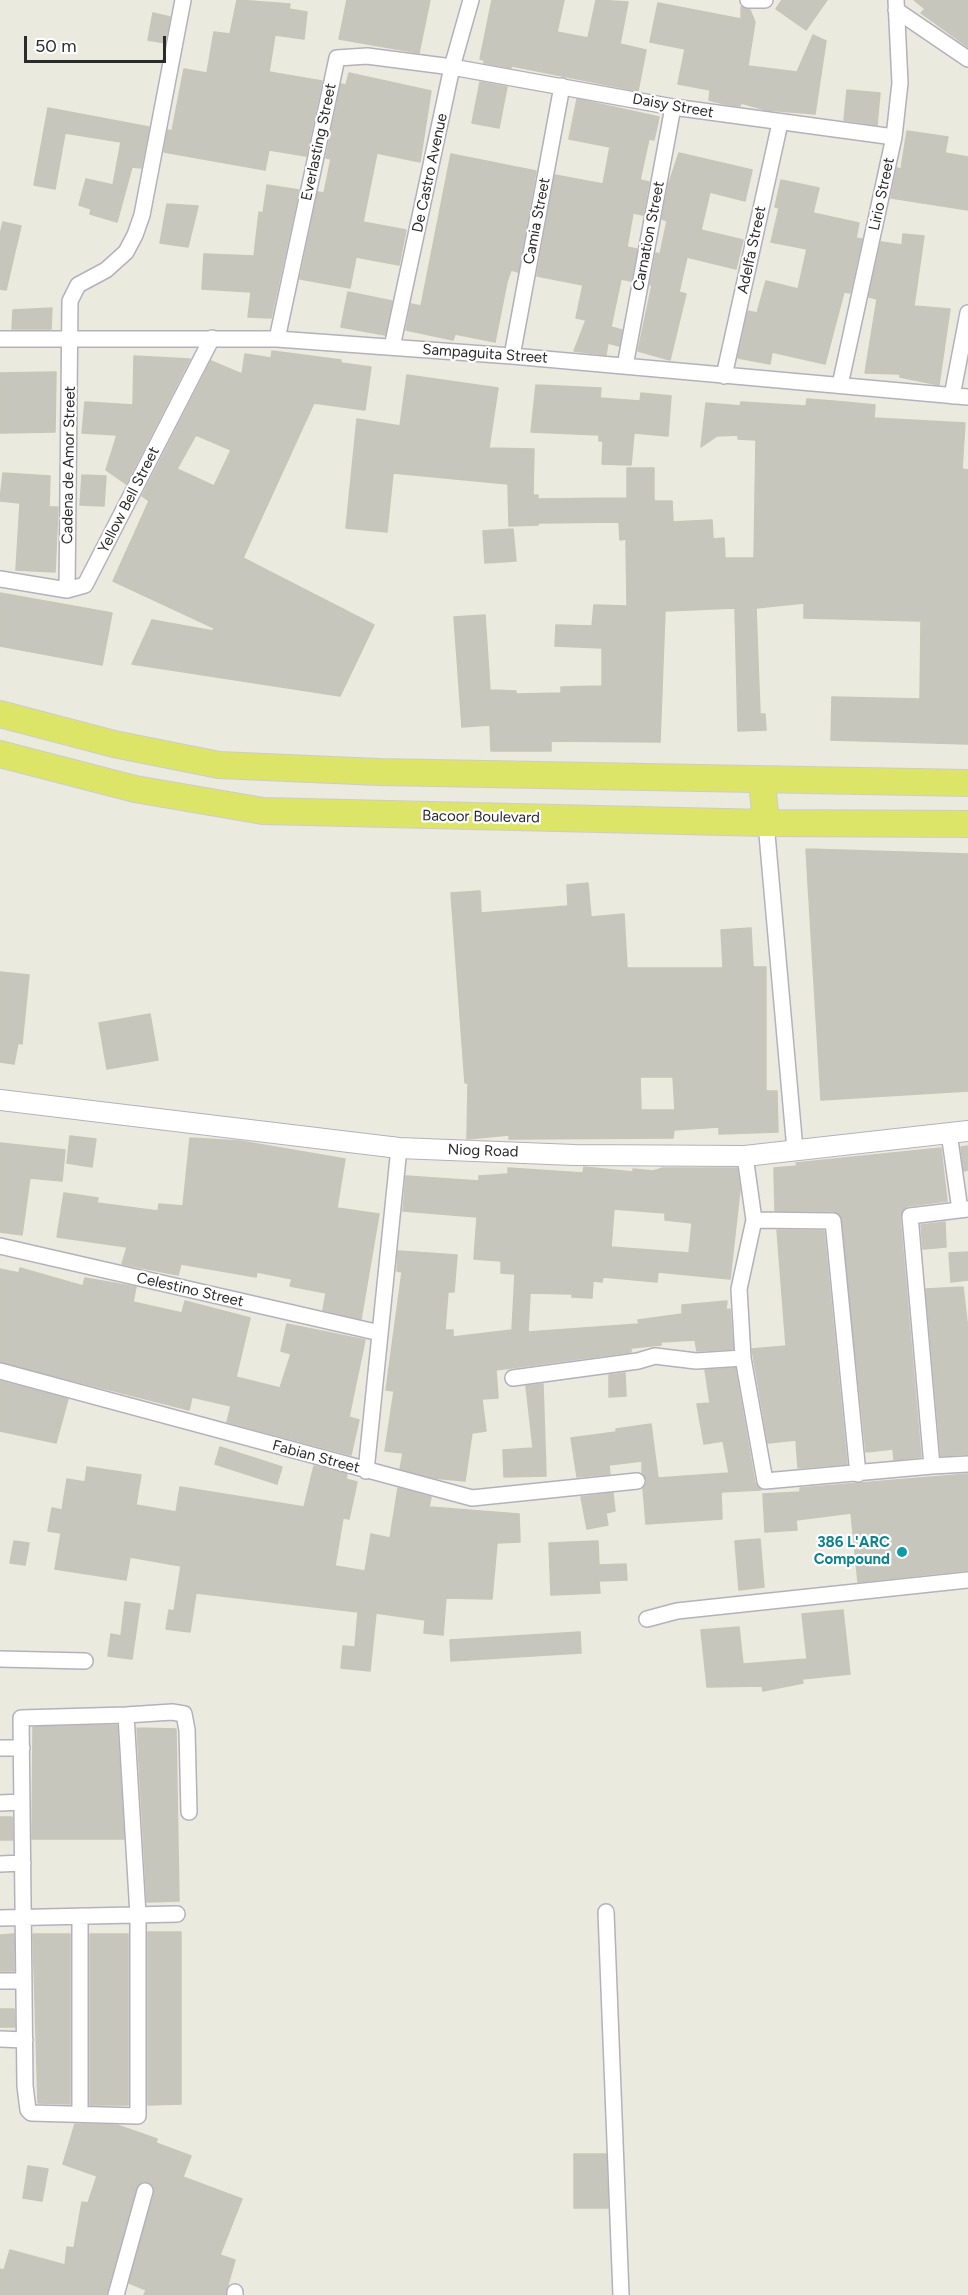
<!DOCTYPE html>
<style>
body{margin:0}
#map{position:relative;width:968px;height:2295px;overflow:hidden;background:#ebeade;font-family:Figtree,sans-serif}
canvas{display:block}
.scale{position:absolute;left:24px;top:36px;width:142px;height:27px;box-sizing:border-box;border:3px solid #2b2b2b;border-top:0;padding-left:8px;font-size:18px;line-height:21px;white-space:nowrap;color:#2b2b2b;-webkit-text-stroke:4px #fff;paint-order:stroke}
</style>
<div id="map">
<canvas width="968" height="2295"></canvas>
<div class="scale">50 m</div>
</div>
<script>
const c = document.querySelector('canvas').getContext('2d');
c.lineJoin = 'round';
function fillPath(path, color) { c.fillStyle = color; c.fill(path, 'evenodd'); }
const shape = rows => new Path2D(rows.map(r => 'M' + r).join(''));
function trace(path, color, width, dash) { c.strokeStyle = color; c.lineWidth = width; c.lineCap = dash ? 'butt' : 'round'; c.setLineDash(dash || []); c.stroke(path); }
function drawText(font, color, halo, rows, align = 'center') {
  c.font = font + ' Figtree,sans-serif'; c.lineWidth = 4.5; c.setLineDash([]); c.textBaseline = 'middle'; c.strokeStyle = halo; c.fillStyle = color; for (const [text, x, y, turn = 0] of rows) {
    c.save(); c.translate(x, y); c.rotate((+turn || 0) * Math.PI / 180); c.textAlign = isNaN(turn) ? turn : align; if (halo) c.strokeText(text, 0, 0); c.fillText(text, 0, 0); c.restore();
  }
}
const building = shape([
 [237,0,290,4,289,9,307,12,304,39,275,35,269,72,322,81,306,156,269,150,265,170,164,152,168,130,172,131,184,69,207,73,214,32,230,34,237,0],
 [347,0,430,0,419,53,339,39,347,0],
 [492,0,564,0,557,32,588,38,596,0,628,2,620,44,646,50,638,91,512,66,511,68,484,63,484,60,480,59,492,0],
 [782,0,827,0,806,30,776,9,782,0],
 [914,0,968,0,968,47,921,13,925,9,914,0],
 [658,3,741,19,741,7,750,10,755,22,748,66,797,72,813,35,826,41,815,114,766,110,741,103,740,106,724,104,709,100,710,90,678,84,685,49,650,42,658,3],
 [153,13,170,17,165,43,148,40,153,13],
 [349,73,431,91,420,162,377,153,363,222,406,230,399,265,356,257,350,288,300,279,318,192,324,193,331,159,326,158,341,84,346,85,349,73],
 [480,82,507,87,499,128,472,123,480,82],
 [847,90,880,93,877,125,844,120,847,90],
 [577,99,659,117,654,140,649,139,640,180,649,182,643,215,633,213,627,247,637,249,631,281,621,279,611,327,622,330,619,346,608,343,606,355,574,351,586,320,576,318,583,285,537,276,555,175,603,184,610,147,569,139,577,99],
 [48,108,149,127,141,168,132,167,117,222,90,214,91,209,79,205,86,179,113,185,121,142,65,133,55,189,34,185,48,108],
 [907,131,948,137,945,153,968,157,968,210,891,198,897,168,901,169,907,131],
 [679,153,752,170,745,201,710,192,701,230,743,240,736,269,687,257,679,292,686,294,670,360,638,351,652,285,650,285,656,253,660,254,667,221,662,219,668,186,679,153],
 [451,154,536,171,518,272,511,270,507,282,495,342,455,334,453,340,406,330,411,304,421,306,451,154],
 [781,180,819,188,813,213,859,223,856,238,862,239,850,293,844,292,825,364,772,352,770,364,738,358,748,311,757,313,766,281,798,289,807,249,771,242,779,208,775,207,781,180],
 [267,185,299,190,271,318,248,317,251,292,202,289,204,254,254,256,259,212,263,213,267,185],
 [167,204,198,206,188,247,160,243,167,204],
 [3,222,21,226,6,290,0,289,0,235,3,222],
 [903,234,924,236,914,306,950,309,939,385,900,377,900,374,865,373,877,299,869,297,881,242,902,245,903,234],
 [348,292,392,301,385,335,341,327,348,292],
 [52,308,51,329,12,329,13,310,52,308],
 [272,351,341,360,341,363,371,367,365,410,314,403,243,558,374,625,340,696,132,664,152,620,213,631,214,628,113,581,149,501,142,496,211,361,242,374,245,354,271,358,272,351],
 [196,435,231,450,214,486,177,469,196,435],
 [134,356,190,359,126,484,106,470,117,435,82,433,85,402,133,405,134,356],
 [56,372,55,432,0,433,0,373,56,372],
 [407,375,498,388,489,448,534,449,533,495,538,495,538,499,627,498,627,468,654,468,654,501,672,501,673,522,712,520,713,539,724,538,725,558,754,558,756,440,738,439,738,435,717,436,701,447,706,403,740,406,741,402,806,406,807,399,845,402,875,405,874,418,965,423,962,469,968,470,968,744,831,740,832,697,920,699,921,621,804,618,804,603,756,608,760,714,765,714,766,730,738,731,735,608,665,611,660,742,551,741,551,751,491,751,490,725,462,727,454,617,485,615,490,690,516,691,516,694,561,693,561,687,602,686,602,648,555,646,556,625,592,626,594,605,627,606,626,539,620,540,619,522,538,523,538,525,509,526,508,484,393,473,387,532,346,528,357,419,400,426,407,375],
 [536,385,601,388,600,398,640,401,641,393,671,396,668,436,634,433,631,465,602,464,603,441,599,441,599,435,531,432,536,385],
 [3,473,50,476,49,507,58,507,55,572,16,570,20,503,0,501,3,473],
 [82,475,106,476,104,506,80,505,82,475],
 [513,529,516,561,485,563,483,531,513,529],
 [0,593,112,613,102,665,0,646,0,593],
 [806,849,968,854,968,1091,821,1100,806,849],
 [588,883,591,917,624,914,627,968,723,968,721,930,751,928,753,967,766,967,766,1091,777,1091,778,1132,719,1134,719,1127,674,1130,673,1138,509,1139,509,1135,467,1139,468,1083,465,1083,451,893,480,891,481,913,568,906,567,885,588,883],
 [640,1077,673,1077,675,1110,641,1110,640,1077],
 [0,972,29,975,22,1044,18,1043,14,1064,0,1062,0,972],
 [150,1014,158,1060,107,1069,99,1023,150,1014],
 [70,1136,96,1139,92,1167,67,1163,70,1136],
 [190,1138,240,1141,345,1159,337,1208,379,1214,361,1319,323,1310,326,1293,290,1286,292,1279,257,1272,256,1277,181,1264,178,1275,122,1264,127,1247,57,1237,64,1193,98,1198,97,1203,158,1211,159,1204,183,1206,190,1138],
 [0,1143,65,1150,62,1181,30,1178,22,1235,0,1232,0,1143],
 [968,1146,968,1170,964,1171,961,1147,968,1146],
 [941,1148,947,1201,908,1206,904,1209,900,1216,921,1457,894,1460,893,1449,866,1452,841,1216,833,1211,775,1211,774,1168,797,1166,796,1163,941,1148],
 [584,1167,633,1172,633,1169,653,1171,663,1168,737,1168,740,1190,730,1279,658,1272,657,1282,603,1277,602,1282,593,1281,592,1298,572,1297,572,1294,530,1293,528,1332,639,1324,638,1320,682,1314,682,1305,727,1301,726,1310,730,1309,733,1349,697,1351,695,1340,661,1342,661,1345,631,1348,631,1352,496,1370,498,1398,482,1399,486,1431,472,1433,465,1481,434,1478,400,1469,403,1453,385,1451,394,1391,386,1390,402,1272,397,1271,398,1251,457,1255,454,1292,448,1292,445,1330,453,1330,453,1337,512,1330,515,1274,501,1273,501,1261,474,1259,477,1217,403,1211,406,1176,479,1181,479,1176,508,1174,508,1168,583,1173,584,1167],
 [614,1209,665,1213,665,1220,692,1223,689,1253,611,1247,614,1209],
 [945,1222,946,1247,923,1249,921,1225,945,1222],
 [777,1230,824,1231,847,1464,798,1468,796,1440,768,1443,752,1349,786,1346,777,1230],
 [968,1252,968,1280,951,1282,949,1253,968,1252],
 [20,1268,83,1286,85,1278,136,1287,133,1302,182,1313,185,1301,250,1318,236,1377,280,1388,291,1354,281,1351,287,1324,365,1340,349,1417,359,1420,351,1455,227,1422,231,1406,192,1397,189,1410,0,1362,0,1269,19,1273,20,1268],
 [963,1287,968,1330,968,1454,941,1456,926,1289,963,1287],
 [735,1368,755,1483,761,1490,721,1492,722,1519,646,1524,643,1488,647,1481,642,1473,642,1461,609,1465,610,1474,577,1477,571,1438,616,1432,616,1429,651,1424,658,1478,729,1473,723,1441,704,1444,697,1404,710,1403,705,1370,735,1368],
 [625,1373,626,1396,609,1397,609,1375,625,1373],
 [0,1381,68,1399,56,1443,0,1431,0,1381],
 [543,1384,546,1476,504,1477,503,1450,533,1448,526,1386,543,1384],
 [220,1447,282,1467,277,1484,215,1464,220,1447],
 [314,1466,347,1474,346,1479,357,1482,349,1519,343,1518,335,1566,365,1571,371,1534,390,1538,398,1488,431,1497,429,1507,519,1514,520,1542,497,1543,492,1599,446,1598,443,1635,424,1633,425,1620,376,1613,370,1671,341,1668,343,1646,355,1647,358,1612,196,1593,190,1632,166,1629,169,1610,174,1611,181,1566,130,1557,126,1580,55,1569,61,1533,48,1531,52,1508,62,1510,67,1479,85,1482,87,1467,141,1475,136,1505,176,1512,180,1487,304,1507,314,1466],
 [968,1474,968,1570,858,1582,851,1513,796,1520,797,1530,765,1532,763,1494,800,1492,800,1488,968,1474],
 [613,1493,615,1511,606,1513,608,1525,587,1529,581,1497,613,1493],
 [760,1539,764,1587,739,1590,735,1541,760,1539],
 [14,1541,29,1543,25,1565,10,1563,14,1541],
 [598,1541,599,1565,626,1564,627,1580,599,1581,600,1593,551,1595,549,1543,598,1541],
 [125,1602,140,1604,132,1659,108,1656,111,1634,121,1636,125,1602],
 [843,1610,850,1674,802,1679,803,1683,763,1691,762,1686,707,1687,701,1630,739,1627,743,1664,807,1659,802,1614,843,1610],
 [580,1632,581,1653,451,1661,450,1640,580,1632],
 [117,1725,124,1839,32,1839,33,1727,117,1725],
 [137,1728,176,1729,179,1901,147,1902,137,1728],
 [0,1817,12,1817,13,1840,0,1840,0,1817],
 [148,1932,181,1932,181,2104,148,2105,148,1932],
 [14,1934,14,1971,0,1971,0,1935,14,1934],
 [33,1934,70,1934,70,2104,38,2103,33,1934],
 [90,1934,128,1934,128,2105,90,2105,90,1934],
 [0,2009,14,2009,15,2027,0,2027,0,2009],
 [75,2124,117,2125,157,2139,156,2143,191,2156,183,2177,242,2199,220,2255,235,2260,225,2295,144,2295,146,2290,129,2283,154,2194,152,2185,143,2181,136,2188,106,2295,0,2295,0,2269,4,2270,10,2250,65,2265,67,2247,74,2248,82,2202,88,2203,97,2176,63,2164,75,2124],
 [574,2154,606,2154,608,2208,574,2208,574,2154],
 [28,2166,48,2169,42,2201,23,2198,28,2166]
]);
const minor = shape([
 [748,0,765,0],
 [896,10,968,59],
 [0,339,277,339,512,356,968,397],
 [277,339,337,58,367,56,452,67,673,107,894,137],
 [392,347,452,67,471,0],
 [512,356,562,86],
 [625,366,673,107],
 [724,376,780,123],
 [840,385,894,137,900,83,896,0],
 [952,396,968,313],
 [0,579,67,590,85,585,212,338],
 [67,590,70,301,78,285,106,270,126,252,135,235,142,215,183,0],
 [766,823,795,1150],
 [949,1133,960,1210],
 [968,1209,910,1216,932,1466,968,1464],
 [754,1220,833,1221,858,1474],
 [0,1246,380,1333],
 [743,1358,765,1481,932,1466],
 [0,1371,472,1498,637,1481],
 [513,1378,638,1361,655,1356,696,1361,743,1358,739,1289,754,1220,745,1156],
 [366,1471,399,1148],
 [647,1619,677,1611,968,1580],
 [0,1659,85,1661],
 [126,1715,138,1915,138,2116,31,2113,28,2110,25,2086,21,1718,126,1715],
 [126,1715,172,1712,184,1714,187,1730,189,1812],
 [0,1748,22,1748],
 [0,1803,22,1802],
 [0,1864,23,1863],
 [606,1912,621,2295],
 [80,1916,80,2114],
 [0,1918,177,1914],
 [0,1981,24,1981],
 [0,2039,25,2040],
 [116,2295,145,2191],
 [235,2295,235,2292]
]);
const tertiary = shape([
 [0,1100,399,1148,574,1155,745,1156,968,1131]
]);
const primary = shape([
 [0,714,114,744,219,765,379,772,968,783],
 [0,754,135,789,263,811,766,823,968,824],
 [762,781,766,823]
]);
const markers = [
 [902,1552,6,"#0f9aa8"]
];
const streetNames = [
 ["Daisy Street",673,106,10],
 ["Everlasting Street",319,142,-78],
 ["De Castro Avenue",430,173,-78],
 ["Lirio Street",882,194,-78],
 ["Camia Street",537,221,-79],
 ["Carnation Street",649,236,-79],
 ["Adelfa Street",752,250,-78],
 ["Sampaguita Street",485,354,4],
 ["Cadena de Amor Street",69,465,-89],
 ["Yellow Bell Street",129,500,-63],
 ["Bacoor Boulevard",481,817,1],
 ["Niog Road",483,1151,2],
 ["Celestino Street",190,1290,13],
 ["Fabian Street",316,1457,15]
];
const cultureNames = [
 ["386 L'ARC",890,1543],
 ["Compound",890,1560]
];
fillPath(building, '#c7c6bd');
trace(building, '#c7c6b8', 1.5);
trace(minor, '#b3b1bd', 18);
trace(tertiary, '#b3b1bd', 22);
trace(primary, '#ccc', 28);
trace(minor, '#fff', 15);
trace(tertiary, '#fff', 20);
trace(primary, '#dde569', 26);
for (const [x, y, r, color] of markers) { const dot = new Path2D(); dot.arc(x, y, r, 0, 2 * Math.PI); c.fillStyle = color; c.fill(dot); trace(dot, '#fff', 2); }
drawText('15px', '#2b2b2b', '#fff', streetNames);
drawText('bold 15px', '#0d838f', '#fff', cultureNames, 'right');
</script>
